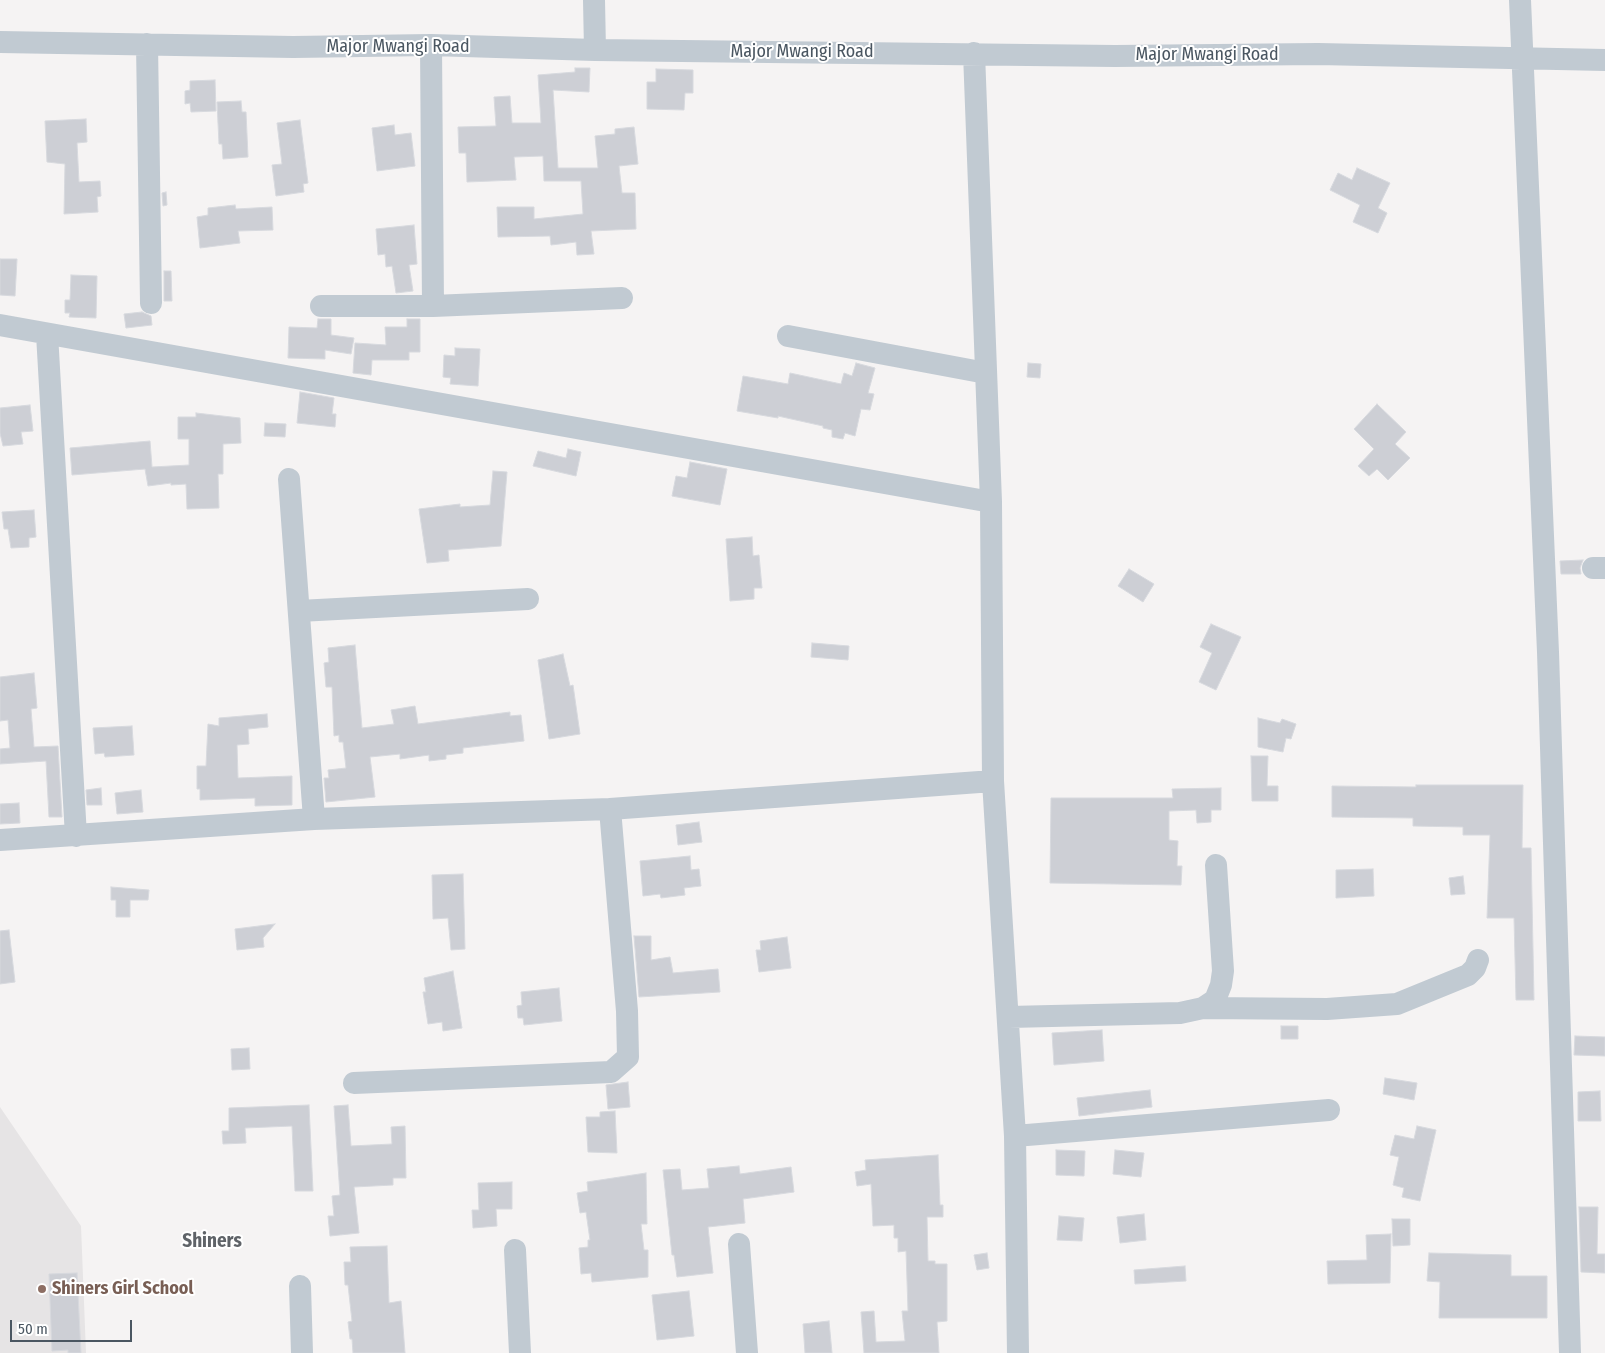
<!DOCTYPE html>
<style>
body{margin:0}
#map{position:relative;width:1605px;height:1353px;overflow:hidden;background:#f5f3f3;font-family:"Fira Sans Condensed",sans-serif}
canvas{display:block}
.scale{position:absolute;left:10px;top:1320px;width:122px;height:22px;box-sizing:border-box;border:2px solid #4a5661;border-top:0;padding-left:6px;font-size:15px;line-height:18px;white-space:nowrap;color:#4a5661;-webkit-text-stroke:4px #fff;paint-order:stroke}
</style>
<div id="map">
<canvas width="1605" height="1353"></canvas>
<div class="scale">50 m</div>
</div>
<script>
const c = document.querySelector('canvas').getContext('2d');
c.lineJoin = 'round';
function fillPath(path, color) { c.fillStyle = color; c.fill(path, 'evenodd'); }
const shape = rows => new Path2D(rows.map(r => 'M' + r).join(''));
function trace(path, color, width, dash) { c.strokeStyle = color; c.lineWidth = width; c.lineCap = dash ? 'butt' : 'round'; c.setLineDash(dash || []); c.stroke(path); }
function drawText(font, color, halo, rows, align = 'center') {
  c.font = font + ' "Fira Sans Condensed",sans-serif'; c.lineWidth = 4; c.setLineDash([]); c.textBaseline = 'middle'; c.strokeStyle = halo; c.fillStyle = color; for (const [text, x, y, turn = 0] of rows) {
    c.save(); c.translate(x, y); c.rotate((+turn || 0) * Math.PI / 180); c.textAlign = isNaN(turn) ? turn : align; if (halo) c.strokeText(text, 0, 0); c.fillText(text, 0, 0); c.restore();
  }
}
const education = shape([
 [0,1107,81,1226,86,1353,0,1353]
]);
const building = shape([
 [575,68,590,68,589,92,553,90,558,168,598,168,595,136,615,134,615,129,634,127,638,164,619,166,622,193,635,193,636,229,591,231,594,254,577,255,576,242,551,245,550,236,498,237,497,207,534,207,534,219,583,214,581,181,544,181,543,156,514,157,516,180,467,182,466,153,459,153,458,127,496,126,494,97,510,96,512,123,541,123,538,75,575,72,575,68],
 [656,69,693,70,693,93,685,93,684,110,647,109,647,82,656,82,656,69],
 [215,80,216,111,191,112,190,103,185,104,185,91,190,90,190,81,215,80],
 [241,101,242,112,246,112,248,157,223,159,222,144,219,144,217,102,241,101],
 [86,119,87,142,77,143,79,182,100,181,101,196,97,197,98,212,64,214,65,164,47,162,45,121,86,119],
 [300,120,308,183,303,184,304,192,276,196,272,165,282,164,277,123,300,120],
 [394,125,395,135,411,133,415,166,377,171,372,128,394,125],
 [1357,168,1390,183,1378,208,1387,213,1378,233,1353,222,1360,205,1330,190,1338,173,1352,180,1357,168],
 [166,192,167,205,163,206,162,193,166,192],
 [235,205,236,209,272,207,273,230,238,231,240,243,200,248,197,217,208,215,208,208,235,205],
 [414,225,417,264,409,265,413,291,396,293,392,266,386,267,385,254,378,255,376,229,414,225],
 [0,259,17,259,15,296,0,295,0,259],
 [164,271,171,271,172,301,164,301,164,271],
 [71,275,97,276,96,318,69,317,70,313,65,313,65,300,70,300,71,275],
 [142,312,151,316,152,325,126,328,124,314,142,312],
 [318,319,331,319,331,335,354,338,351,354,325,350,325,359,288,358,289,327,317,328,318,319],
 [407,319,420,319,420,352,409,352,409,360,372,360,371,375,353,373,355,343,386,345,385,327,407,327,407,319],
 [455,348,480,349,478,386,450,384,451,378,443,377,444,355,455,356,455,348],
 [856,363,875,368,868,393,874,394,870,410,861,409,855,436,845,433,843,439,832,437,832,430,823,428,823,426,778,416,778,418,737,411,743,376,788,384,790,373,841,384,844,373,852,376,856,363],
 [1028,363,1041,364,1040,378,1027,377,1028,363],
 [300,392,334,398,332,414,336,414,335,427,297,423,300,392],
 [1377,404,1406,432,1395,444,1410,458,1388,480,1377,469,1369,476,1358,466,1374,449,1354,429,1377,404],
 [30,405,33,431,21,432,23,444,3,446,0,433,0,408,30,405],
 [196,413,240,418,241,443,223,444,223,474,218,474,219,508,187,509,186,484,171,485,171,483,148,486,145,469,72,475,70,448,150,441,152,467,189,465,189,439,178,439,178,417,196,417,196,413],
 [265,423,286,424,285,437,264,436,265,423],
 [568,449,581,452,576,476,533,466,538,451,566,458,568,449],
 [690,462,727,469,720,505,672,496,676,476,687,478,690,462],
 [493,471,507,472,501,546,448,550,449,561,427,563,419,509,460,504,460,507,490,505,493,471],
 [34,510,36,537,29,538,29,547,11,548,8,529,4,529,2,512,34,510],
 [752,537,753,556,759,555,762,588,754,588,754,599,730,601,726,539,752,537],
 [1583,560,1580,568,1581,574,1561,574,1560,561,1583,560],
 [1129,569,1154,584,1143,602,1118,586,1129,569],
 [1211,624,1241,637,1216,690,1199,682,1212,653,1200,647,1211,624],
 [812,643,849,646,848,660,811,657,812,643],
 [355,645,362,728,394,724,391,710,415,706,418,724,510,712,510,716,521,715,524,741,463,748,463,753,446,755,446,759,429,761,429,755,400,759,400,754,370,757,375,797,326,802,324,778,329,778,328,770,346,768,343,742,339,742,339,735,334,736,332,687,326,687,324,663,329,662,328,648,355,645],
 [563,654,570,686,573,685,580,734,549,739,538,660,563,654],
 [34,673,37,708,31,709,34,747,58,746,62,817,49,817,46,761,0,764,0,749,10,748,8,720,0,721,0,677,34,673],
 [267,714,268,727,248,729,249,744,237,745,238,778,292,776,292,805,255,806,255,798,200,800,200,789,197,789,197,766,206,766,208,724,219,726,219,718,267,714],
 [1258,718,1280,723,1282,719,1296,724,1291,739,1286,738,1283,752,1258,747,1258,718],
 [132,726,134,755,105,757,104,753,95,754,93,728,132,726],
 [1251,756,1268,756,1267,786,1278,786,1278,801,1252,801,1251,756],
 [1416,785,1523,785,1522,848,1531,848,1534,1000,1516,1000,1514,918,1487,918,1490,835,1463,835,1463,827,1413,826,1413,818,1332,817,1332,786,1416,787,1416,785],
 [101,788,102,805,87,805,86,790,101,788],
 [1221,788,1221,810,1211,810,1211,822,1197,823,1196,810,1169,811,1169,840,1178,841,1177,866,1182,866,1181,885,1050,883,1051,798,1173,798,1172,789,1221,788],
 [141,790,143,812,117,814,115,793,141,790],
 [19,803,20,823,0,824,0,804,19,803],
 [699,822,702,842,678,845,676,825,699,822],
 [690,856,691,870,699,869,701,886,684,888,685,895,661,898,660,894,643,896,640,861,690,856],
 [1373,869,1374,896,1336,898,1336,870,1373,869],
 [463,874,465,949,451,950,448,918,433,919,432,875,463,874],
 [1463,876,1465,894,1451,895,1449,878,1463,876],
 [111,887,149,890,148,900,130,900,130,917,116,917,116,900,111,900,111,887],
 [275,924,263,938,264,947,237,950,235,929,275,924],
 [9,930,15,982,0,984,0,931,9,930],
 [634,936,651,936,651,960,670,957,673,973,718,969,720,992,639,997,634,936],
 [787,937,791,968,759,972,756,950,761,950,760,941,787,937],
 [453,971,462,1028,443,1031,442,1022,428,1024,423,992,426,992,424,978,453,971],
 [559,988,562,1021,524,1025,523,1018,518,1018,517,1006,522,1005,521,992,559,988],
 [1281,1026,1298,1026,1298,1039,1281,1039,1281,1026],
 [1102,1030,1104,1061,1054,1065,1052,1033,1102,1030],
 [1575,1036,1605,1037,1605,1056,1574,1055,1575,1036],
 [249,1048,250,1069,232,1070,231,1049,249,1048],
 [1385,1078,1417,1083,1414,1100,1383,1094,1385,1078],
 [628,1082,630,1107,608,1109,606,1085,628,1082],
 [1150,1090,1152,1107,1079,1116,1077,1098,1150,1090],
 [1600,1091,1601,1121,1578,1121,1578,1092,1600,1091],
 [309,1105,313,1191,295,1191,292,1126,245,1128,246,1143,223,1144,222,1131,229,1131,229,1108,309,1105],
 [348,1105,351,1146,392,1144,391,1127,405,1126,406,1178,393,1178,393,1185,354,1187,359,1233,330,1236,328,1216,334,1216,332,1196,340,1195,334,1106,348,1105],
 [615,1111,617,1153,588,1152,586,1117,600,1117,600,1112,615,1111],
 [1417,1126,1436,1130,1420,1201,1402,1197,1404,1188,1393,1185,1399,1157,1390,1155,1395,1135,1414,1139,1417,1126],
 [1056,1150,1085,1151,1084,1176,1056,1175,1056,1150],
 [1115,1150,1144,1153,1141,1177,1113,1174,1115,1150],
 [938,1155,940,1205,943,1205,943,1217,927,1217,928,1261,935,1261,935,1264,947,1264,947,1321,937,1322,939,1353,864,1353,861,1312,874,1311,876,1342,905,1341,902,1311,908,1311,906,1251,898,1252,898,1238,894,1238,894,1225,873,1226,871,1184,857,1186,855,1172,866,1170,865,1160,938,1155],
 [739,1166,740,1174,791,1167,794,1192,743,1199,745,1223,708,1227,713,1273,677,1277,674,1255,672,1255,663,1170,680,1169,682,1190,709,1188,707,1169,739,1166],
 [646,1173,647,1224,641,1224,644,1250,648,1250,648,1277,592,1282,591,1273,581,1274,579,1248,588,1247,588,1240,590,1240,586,1212,580,1213,577,1193,588,1191,587,1182,646,1173],
 [512,1182,512,1209,496,1209,497,1226,473,1228,472,1210,479,1210,478,1183,512,1182],
 [1579,1207,1598,1207,1597,1254,1605,1254,1605,1273,1581,1272,1579,1207],
 [1144,1214,1146,1240,1120,1243,1117,1217,1144,1214],
 [1059,1216,1084,1218,1082,1241,1057,1240,1059,1216],
 [1392,1219,1410,1219,1410,1245,1393,1246,1392,1219],
 [1391,1234,1390,1283,1328,1284,1327,1261,1367,1260,1366,1235,1391,1234],
 [387,1246,389,1303,401,1301,405,1353,353,1353,352,1339,350,1339,348,1322,352,1321,348,1285,345,1285,344,1262,351,1262,350,1247,387,1246],
 [987,1253,989,1268,977,1270,974,1255,987,1253],
 [1429,1253,1511,1255,1511,1276,1547,1276,1547,1318,1439,1318,1440,1282,1427,1281,1429,1253],
 [1185,1266,1186,1281,1135,1284,1134,1270,1185,1266],
 [77,1273,81,1353,68,1353,68,1350,52,1351,49,1274,77,1273],
 [689,1291,694,1336,657,1340,652,1295,689,1291],
 [829,1321,832,1353,805,1353,803,1324,829,1321]
]);
const minor = shape([
 [594,0,595,50],
 [1520,0,1548,652,1570,1353],
 [0,42,293,47,431,45,595,50,1115,56,1318,54,1605,60],
 [147,44,151,303],
 [431,45,433,306],
 [974,53,991,502,993,781,1015,1136,1018,1353],
 [321,306,433,306,622,298],
 [0,325,991,502],
 [47,334,76,836],
 [788,336,986,373],
 [289,479,314,819],
 [1593,568,1605,568],
 [299,611,528,599],
 [0,840,314,819,610,809,993,781],
 [1203,1008,1327,1009,1397,1004,1468,975,1475,968,1478,960],
 [1009,1017,1180,1013,1203,1008,1215,1000,1221,985,1223,971,1216,865],
 [354,1083,611,1072,628,1057,627,1011,610,809],
 [1015,1136,1329,1110],
 [739,1244,747,1353],
 [515,1250,520,1353],
 [300,1286,302,1353]
]);
const markers = [
 [42,1289,5,"#8d6e63"]
];
const streetNames = [
 ["Major Mwangi Road",398,47],
 ["Major Mwangi Road",802,52],
 ["Major Mwangi Road",1207,55]
];
const educationNames = [
 ["Shiners Girl School",52,1289]
];
const neighbourhoodNames = [
 ["Shiners",212,1242]
];
fillPath(education, '#e6e4e5');
fillPath(building, '#cdcfd5');
trace(building, '#d7d9de', 1);
trace(minor, '#c1cad2', 22);
for (const [x, y, r, color] of markers) { const dot = new Path2D(); dot.arc(x, y, r, 0, 2 * Math.PI); c.fillStyle = color; c.fill(dot); trace(dot, '#fff', 2); }
drawText('18px', '#4a5661', '#fff', streetNames);
drawText('bold 18px', '#785e54', '#fff', educationNames, 'left');
drawText('bold 19px', '#5f6368', '#fff', neighbourhoodNames);
</script>
